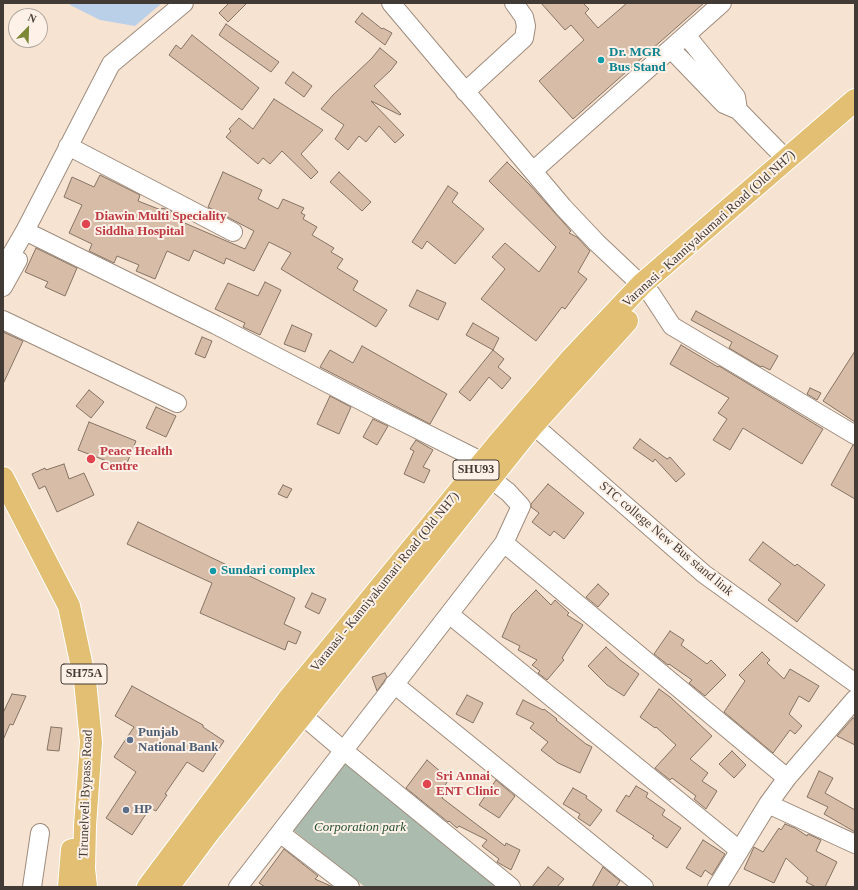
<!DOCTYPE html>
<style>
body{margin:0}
#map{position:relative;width:858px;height:890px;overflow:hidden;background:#f7e3d2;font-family:"Times New Roman",serif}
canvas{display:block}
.frame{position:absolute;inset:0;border:4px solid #423a34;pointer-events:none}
.north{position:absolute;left:8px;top:8px;width:40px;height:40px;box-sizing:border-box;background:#fef1e8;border:1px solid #b3a8a0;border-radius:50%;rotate:23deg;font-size:11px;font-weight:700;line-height:16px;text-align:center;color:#423a34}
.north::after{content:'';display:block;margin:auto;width:14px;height:18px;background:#7c8836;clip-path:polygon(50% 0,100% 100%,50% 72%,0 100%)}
</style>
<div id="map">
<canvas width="858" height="890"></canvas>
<div class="frame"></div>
<div class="north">N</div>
</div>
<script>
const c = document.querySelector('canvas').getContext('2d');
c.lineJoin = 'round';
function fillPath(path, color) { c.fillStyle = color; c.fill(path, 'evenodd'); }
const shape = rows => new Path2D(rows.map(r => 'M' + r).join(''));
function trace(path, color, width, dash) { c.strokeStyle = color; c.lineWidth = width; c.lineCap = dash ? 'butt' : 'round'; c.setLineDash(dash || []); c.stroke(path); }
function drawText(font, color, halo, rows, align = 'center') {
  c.font = font + ' "Times New Roman",serif'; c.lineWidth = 4; c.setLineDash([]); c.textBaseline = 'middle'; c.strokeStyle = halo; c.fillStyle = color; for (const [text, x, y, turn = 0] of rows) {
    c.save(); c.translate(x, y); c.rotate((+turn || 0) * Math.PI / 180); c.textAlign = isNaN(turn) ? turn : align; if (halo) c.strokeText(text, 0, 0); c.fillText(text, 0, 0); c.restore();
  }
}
const green = shape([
 [345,760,498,887,365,887,293,830]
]);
const water = shape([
 [69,3,162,3,135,26,100,20,70,5]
]);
const building = shape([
 [229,3,247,3,228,22,219,13,229,3],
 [541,3,583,3,589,9,585,13,598,28,627,3,704,3,573,119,539,81,584,40,571,25,565,30,541,3],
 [362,13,382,29,383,28,392,33,385,45,355,22,362,13],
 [226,24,279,62,271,72,219,35,226,24],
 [192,35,259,88,242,110,169,55,176,45,181,49,192,35],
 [380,48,397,62,391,70,374,86,401,114,400,115,371,101,404,135,395,143,379,126,366,142,359,136,348,150,335,139,344,125,321,109,333,95,372,58,380,48],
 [293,72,312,86,304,97,285,83,293,72],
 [274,99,323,130,301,154,318,172,311,179,282,151,270,164,263,158,258,164,226,137,231,131,229,129,239,118,253,129,274,99],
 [507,162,530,185,571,231,569,233,577,237,590,251,578,272,587,279,565,309,562,307,536,341,481,299,505,269,492,257,505,243,539,272,556,247,489,181,507,162],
 [223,172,262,190,258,199,278,209,283,199,304,208,301,213,305,215,303,219,317,227,312,235,334,248,331,252,343,259,337,268,358,281,353,290,387,310,376,327,281,269,291,253,269,242,254,271,226,258,224,264,194,250,189,261,167,251,155,279,136,271,139,265,117,256,114,263,89,251,92,244,69,233,82,205,64,197,72,177,94,187,100,175,140,195,138,201,161,210,162,208,169,210,182,217,180,221,245,249,254,231,208,207,223,172],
 [339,172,371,202,362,211,330,182,339,172],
 [448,186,458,193,452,202,484,229,455,264,427,241,422,249,412,242,448,186],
 [36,248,77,268,65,296,45,287,48,282,25,272,36,248],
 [265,282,281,290,260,335,243,327,245,323,215,309,228,283,258,296,265,282],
 [417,290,446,303,438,320,409,306,417,290],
 [696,311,778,356,770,370,762,366,761,367,729,348,732,342,691,320,696,311],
 [473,323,499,338,493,350,466,335,473,323],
 [292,325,312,334,305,352,284,344,292,325],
 [3,332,23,341,3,384,3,332],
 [202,337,212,341,205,358,195,354,202,337],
 [681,345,718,367,719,366,823,429,802,464,743,428,730,450,713,440,727,419,718,413,729,398,670,364,681,345],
 [362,346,447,394,430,424,320,367,330,350,353,363,362,346],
 [493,350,504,359,498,367,511,378,502,389,489,377,470,401,459,392,493,350],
 [855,351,855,422,823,401,855,351],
 [810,388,821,393,817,400,807,394,810,388],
 [89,390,104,402,91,418,76,406,89,390],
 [330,396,351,407,339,434,317,424,330,396],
 [156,407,176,416,166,437,146,428,156,407],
 [373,419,388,426,377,445,363,437,373,419],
 [89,422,136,441,125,468,78,450,89,422],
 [640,439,667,459,670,457,685,474,676,482,655,459,653,462,633,448,640,439],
 [416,440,433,450,423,467,430,470,424,483,404,474,414,451,410,449,416,440],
 [853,445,855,445,855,499,831,485,853,445],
 [64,464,69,479,84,473,94,495,57,512,45,486,39,489,32,474,45,468,46,470,64,464],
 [548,484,584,513,564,539,554,531,550,536,532,522,539,513,531,507,531,504,548,484],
 [283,485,292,489,287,498,278,494,283,485],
 [138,522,295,598,284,624,301,632,296,644,288,641,285,650,200,613,212,583,127,544,138,522],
 [763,542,795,566,797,564,825,585,797,622,768,600,781,584,749,560,763,542],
 [598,584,609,594,598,607,586,597,598,584],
 [536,590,551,605,555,600,569,613,567,615,583,625,562,658,564,660,547,680,538,673,540,671,532,665,537,660,518,650,520,646,502,637,512,614,536,590],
 [312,593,326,599,319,614,305,607,312,593],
 [670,631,684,640,681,645,707,664,711,660,726,675,705,696,689,683,692,680,669,664,668,665,654,654,670,631],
 [606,647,620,660,639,674,624,696,607,685,588,666,606,647],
 [762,652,770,660,767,663,784,679,790,669,819,686,809,702,799,696,789,714,802,726,795,734,790,730,773,753,724,712,745,681,739,675,762,652],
 [385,673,387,677,377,691,372,677,385,673],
 [132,686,203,725,203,727,224,741,203,772,187,762,165,794,167,795,156,811,150,808,132,835,106,818,136,772,114,757,134,727,115,716,132,686],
 [659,689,670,697,712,736,690,759,708,773,702,781,717,791,706,809,694,799,696,796,672,778,670,780,655,768,676,745,656,727,655,728,640,717,659,689],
 [12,694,26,696,13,725,10,724,3,740,3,713,12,694],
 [467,695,483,703,473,723,456,714,467,695],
 [523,700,543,710,544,709,557,719,556,720,586,744,592,747,580,773,558,763,541,750,548,742,530,728,534,723,516,714,523,700],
 [853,718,855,719,855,745,837,736,853,718],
 [51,727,62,728,59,751,47,750,51,727],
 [732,751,746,765,734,778,719,764,732,751],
 [427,760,449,779,444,787,447,790,442,798,505,846,506,843,520,850,511,870,497,862,499,859,482,846,487,840,459,826,457,828,449,821,448,822,406,788,427,760],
 [819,771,833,778,825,793,855,810,855,832,824,814,828,807,807,797,819,771],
 [496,780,515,796,499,818,479,805,496,780],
 [636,786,648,793,646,797,665,810,662,815,681,828,667,848,652,838,654,836,616,811,626,795,629,797,636,786],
 [573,788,587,796,586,798,602,810,590,826,578,818,580,814,563,804,573,788],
 [785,824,795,828,807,836,808,834,821,840,816,851,837,862,825,887,816,887,806,882,808,878,786,858,774,883,744,869,754,847,763,852,779,828,781,830,785,824],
 [703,840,725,854,712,875,705,870,701,877,686,868,703,840],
 [284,849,318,876,315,879,333,887,265,887,259,883,284,849],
 [548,867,564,879,557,887,532,887,548,867],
 [603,867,620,881,616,887,592,887,603,867]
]);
const minor = shape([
 [391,3,563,207,597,243,651,294,672,326,855,435],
 [686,35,736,97,738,110],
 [671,49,724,104,738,110,786,159],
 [465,92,524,38,526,26,524,17,514,3],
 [68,146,233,232],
 [533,171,722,3],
 [25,231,216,325,375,408,483,462],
 [3,269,25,231,111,64,184,3],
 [3,287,18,260],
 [3,320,177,403],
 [524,417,704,574,855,683],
 [491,479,508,492,521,506,504,543],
 [449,614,739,850],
 [394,684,644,887],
 [293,705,303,716,343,750,511,887],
 [768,804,855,844],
 [280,833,350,887],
 [32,887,40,833],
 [238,887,504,543,787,778],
 [717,887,768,804,787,778,855,699]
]);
const major = shape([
 [3,478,69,606,85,681,91,742,85,826,84,869,86,887],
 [69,887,72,850],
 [148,887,288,700,497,445,572,358,642,284,855,100],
 [168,887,209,832,533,425,627,321]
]);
const markers = [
 [601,60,4,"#0f9aa8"],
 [86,224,5,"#e0444e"],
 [91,459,5,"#e0444e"],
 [213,571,4,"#0f9aa8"],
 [130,740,4,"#5c6f8a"],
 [427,784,5,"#e0444e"],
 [126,810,4,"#5c6f8a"]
];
const shields = [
 [476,470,46],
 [84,674,46]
];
const shieldNames = [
 ["SHU93",476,470],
 ["SH75A",84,674]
];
const cultureNames = [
 ["Dr. MGR",609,53],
 ["Bus Stand",609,68],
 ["Sundari complex",221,571]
];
const healthNames = [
 ["Diawin Multi Speciality",95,217],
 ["Siddha Hospital",95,232],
 ["Peace Health",100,452],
 ["Centre",100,467],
 ["Sri Annai",436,777],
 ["ENT Clinic",436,792]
];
const streetNames = [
 ["Varanasi - Kanniyakumari Road (Old NH7)",709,229,-42],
 ["STC college New Bus stand link",666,539,40],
 ["Varanasi - Kanniyakumari Road (Old NH7)",385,582,-51],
 ["Tirunelveli Bypass Road",86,794,-88]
];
const serviceNames = [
 ["Punjab",138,733],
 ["National Bank",138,748],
 ["HP",134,810]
];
const parkNames = [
 ["Corporation park",360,828]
];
fillPath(green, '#abbcae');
fillPath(water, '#bad0e9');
fillPath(building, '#d7bca7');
trace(building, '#857364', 1);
trace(minor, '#9e8c7d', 20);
trace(major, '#fff', 24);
trace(minor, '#fff', 18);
trace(major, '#e2bf72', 22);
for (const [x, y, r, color] of markers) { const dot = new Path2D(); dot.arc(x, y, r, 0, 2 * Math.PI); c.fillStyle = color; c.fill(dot); trace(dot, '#fef1e8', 1.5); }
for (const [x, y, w] of shields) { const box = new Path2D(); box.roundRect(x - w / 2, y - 10, w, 20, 3); c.fillStyle = '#fef1e8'; c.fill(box); trace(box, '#423a34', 1); }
drawText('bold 12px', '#423a34', null, shieldNames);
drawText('bold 13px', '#0d838f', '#fef1e8', cultureNames, 'left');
drawText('bold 13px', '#be3a42', '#fef1e8', healthNames, 'left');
drawText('13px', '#423a34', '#fef1e8', streetNames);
drawText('bold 13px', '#4e5e75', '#fef1e8', serviceNames, 'left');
drawText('italic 13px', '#255030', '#fef1e8', parkNames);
</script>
